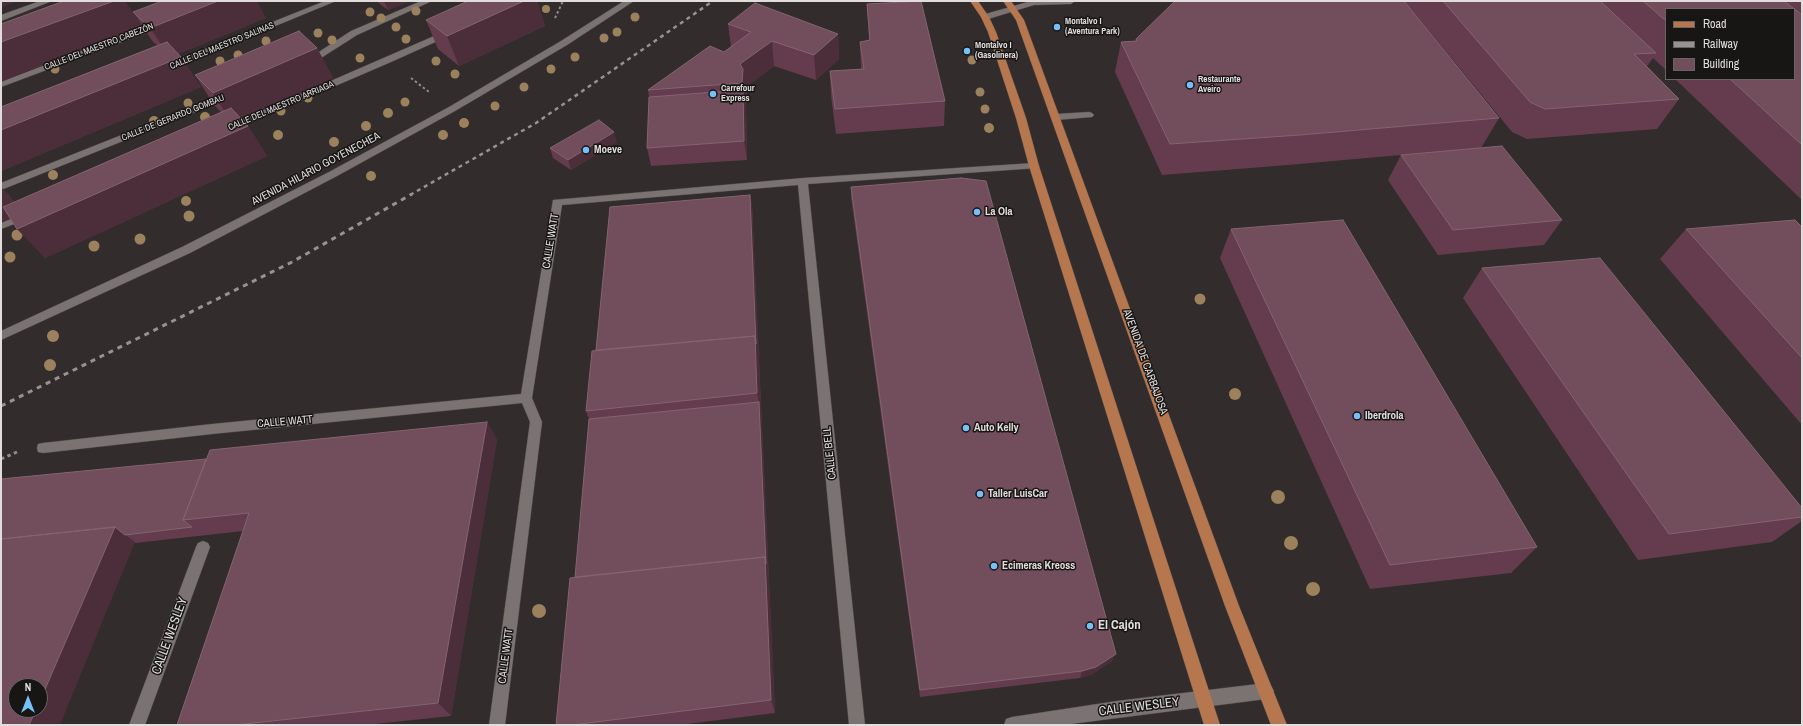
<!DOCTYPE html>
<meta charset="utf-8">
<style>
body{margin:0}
#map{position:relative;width:1803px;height:726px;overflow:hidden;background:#322c2c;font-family:"Archivo Narrow",sans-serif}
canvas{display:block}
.frame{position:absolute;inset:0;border:2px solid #e1dddd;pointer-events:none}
.legend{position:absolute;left:1665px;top:8px;width:130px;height:72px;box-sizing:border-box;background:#181515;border:1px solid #686565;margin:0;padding:5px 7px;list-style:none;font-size:12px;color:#e1dddd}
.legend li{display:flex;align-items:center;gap:8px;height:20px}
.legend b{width:20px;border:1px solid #686565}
.north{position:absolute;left:8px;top:678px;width:40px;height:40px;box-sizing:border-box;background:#181515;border:1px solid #686565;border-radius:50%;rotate:0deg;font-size:11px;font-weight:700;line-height:16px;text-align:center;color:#e1dddd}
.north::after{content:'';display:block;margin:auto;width:14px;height:18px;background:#77bff7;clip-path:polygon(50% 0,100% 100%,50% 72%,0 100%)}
</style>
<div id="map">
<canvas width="1803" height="726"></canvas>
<div class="frame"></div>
<ul class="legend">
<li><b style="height:5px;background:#b7774e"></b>Road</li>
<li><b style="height:5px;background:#979393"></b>Railway</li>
<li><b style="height:11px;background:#724d5c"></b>Building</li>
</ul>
<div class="north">N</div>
</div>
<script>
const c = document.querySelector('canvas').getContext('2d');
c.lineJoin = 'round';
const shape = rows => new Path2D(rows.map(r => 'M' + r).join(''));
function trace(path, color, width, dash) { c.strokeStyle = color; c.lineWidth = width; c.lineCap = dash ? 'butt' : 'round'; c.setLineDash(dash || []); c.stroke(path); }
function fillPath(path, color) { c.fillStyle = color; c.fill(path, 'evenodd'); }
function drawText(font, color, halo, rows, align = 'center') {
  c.font = font + ' "Archivo Narrow",sans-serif'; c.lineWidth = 3; c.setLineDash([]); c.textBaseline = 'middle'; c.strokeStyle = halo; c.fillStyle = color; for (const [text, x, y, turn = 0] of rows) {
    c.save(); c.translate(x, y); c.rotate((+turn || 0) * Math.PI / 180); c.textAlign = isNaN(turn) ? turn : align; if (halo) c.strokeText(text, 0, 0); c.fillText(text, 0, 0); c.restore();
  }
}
const pathFar1 = shape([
 [555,18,563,1],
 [411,78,429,92]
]);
const path = shape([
 [1,459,17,452]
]);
const lane = shape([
 [1089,112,1092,113,1094,115,1092,117,1056,120,1051,117,1056,114,1089,112]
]);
const street = shape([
 [40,1,52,1,1,21,1,15,40,1],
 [325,1,336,1,171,69,168,70,163,67,165,65,325,1],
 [421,1,432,1,357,35,310,65,304,65,302,63,351,31,421,1],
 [624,1,634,1,567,45,455,111,337,176,190,253,1,340,1,331,182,247,329,172,449,107,561,41,624,1],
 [1031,1,1075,1,1071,4,1034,5,985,20,981,17,982,15,1031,1],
 [161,21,165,24,164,26,1,87,1,81,161,21],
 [448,30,452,33,451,35,391,62,233,130,227,130,225,128,227,126,448,30],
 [227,93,230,94,232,96,230,98,1,190,1,183,227,93],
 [1034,163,1038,164,1039,166,1038,168,808,184,865,725,849,725,798,185,562,205,532,398,542,422,505,725,489,725,530,422,522,403,212,434,43,453,38,452,37,448,38,444,43,443,212,424,521,394,553,200,803,178,1034,163],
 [26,211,30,212,31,215,30,218,1,229,1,221,26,211],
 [203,541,208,543,210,547,145,725,129,725,196,547,198,543,203,541],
 [1266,683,1271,686,1274,691,1271,696,1266,699,1063,725,1004,725,1006,719,1012,717,1117,701,1266,683]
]);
const primary = shape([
 [970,1,978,1,989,17,996,32,1026,118,1039,166,1220,725,1204,725,1029,166,1016,118,988,32,981,17,970,1],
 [1003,1,1011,1,1024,20,1239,606,1287,725,1271,725,1225,606,1016,20,1003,1]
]);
const railFar1 = shape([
 [410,195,536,123,713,1]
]);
const rail = shape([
 [1,406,292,262,412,194]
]);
const trees = [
 [546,9,4],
 [416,11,4.5],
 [370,12,4.5],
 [635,17,4.5],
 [381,18,4.5],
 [396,27,4.5],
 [617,32,4.5],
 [318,33,4.5],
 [604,38,4.5],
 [406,39,4.5],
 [332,40,4.5],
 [266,41,4.5],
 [238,55,4.5],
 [575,57,4.5],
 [360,58,4.5],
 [972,60,4.5],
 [220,61,4.5],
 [436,61,4.5],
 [55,69,4.5],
 [551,69,4.5],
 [455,74,4.5],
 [524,87,4.5],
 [980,92,4.5],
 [308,98,4.5],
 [405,102,4.5],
 [188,103,4.5],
 [495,106,4.5],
 [985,109,4.5],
 [281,111,4.5],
 [388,113,5],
 [205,117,5],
 [154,121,5],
 [464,123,5],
 [366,126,5],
 [989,128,5],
 [278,135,5],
 [443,135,5],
 [334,142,5],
 [53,175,5],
 [371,176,5],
 [186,201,5],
 [189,216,5.5],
 [17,235,5.5],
 [140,239,5.5],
 [94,246,5.5],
 [10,257,5.5],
 [1200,299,5.5],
 [53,336,6],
 [50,365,6],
 [1235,394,6],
 [1278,497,7],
 [1291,543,7],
 [1313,589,7],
 [539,611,7]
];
const wall = shape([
 [376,1,410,1,388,10],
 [468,1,537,1,545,26,459,66,438,49,426,20],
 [1407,1,1802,1,1802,200,1675,79,1794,79,1666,9,1666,70,1653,58,1647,66,1679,99,1657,129,1527,139,1512,132,1406,3],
 [867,4,945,101,944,126,836,134,831,96,830,71,861,69,860,42,869,41],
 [133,12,266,18,178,54,181,57,201,87,1,171,1,107,157,45,153,42],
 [728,24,838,34,839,59,816,80,774,66,746,87,747,94,746,108,747,160,651,166,647,148,649,97,648,90,724,52,731,47],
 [1136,39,1499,118,1481,148,1562,220,1544,245,1438,255,1388,180,1401,155,1288,165,1162,175,1115,72,1121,42,1135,41],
 [317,48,333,78,241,119,248,126,267,156,45,258,10,219,1,223,8,194,14,202,221,112,214,105,195,75],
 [617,142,571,170,553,158,550,148],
 [851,187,1112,661,1093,674,1080,678,920,697,851,197],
 [750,195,752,205,775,713,679,725,556,725,575,577,589,419,586,411,596,350],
 [1802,227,1802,425,1660,259,1686,229],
 [1231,229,1537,547,1511,573,1370,589,1220,258],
 [1482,268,1802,508,1802,521,1772,542,1638,560,1463,298],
 [497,439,451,716,365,725,177,725,243,531,135,543,1,479]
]);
const shadedWall = shape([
 [1,1,19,1,1,7],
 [114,1,125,1,143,27,1,82,1,42],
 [218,1,257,1,266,18,170,57,150,28],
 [384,1,410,1,388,10],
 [524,1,537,1,545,26,459,66,447,36],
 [838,34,839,59,816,80,814,55],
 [772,41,774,66,746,87,747,94,746,108,740,64],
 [317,48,333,78,232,123,213,93],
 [181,57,201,87,1,171,1,130],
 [743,90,746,108,747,160,744,141],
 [248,126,267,156,45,258,17,229],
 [614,132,617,142,571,170,568,160],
 [1,187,8,194,22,214,1,223],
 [750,195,752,205,775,713,771,700,759,402,757,393,755,336],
 [487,422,497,439,451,716,438,703],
 [115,527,135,542,60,725,29,725,36,710,40,710,40,701],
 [1116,654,1112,661,1093,674,1080,678,1082,671]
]);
const building = shape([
 [64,1,114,1,1,42,1,24,64,1],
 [162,1,218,1,150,28,133,12,162,1],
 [468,1,524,1,447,36,426,20,468,1],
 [921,1,945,101,835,109,830,71,864,69,860,42,870,40,867,4,921,1],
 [1175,1,1404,1,1499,118,1300,135,1170,144,1121,42,1137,41,1136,39,1175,1],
 [1443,1,1600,1,1656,53,1634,54,1679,99,1545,109,1530,102,1443,1],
 [1643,1,1784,1,1802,15,1802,145,1730,79,1794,79,1794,9,1666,9,1666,21,1643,1],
 [755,3,838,34,814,55,772,41,740,64,743,69,742,83,648,90,710,46,724,52,751,32,728,24,755,3],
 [299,31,317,48,213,93,195,75,299,31],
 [167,42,181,57,1,130,1,107,167,42],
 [743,90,744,141,647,148,649,97,743,90],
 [231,108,248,126,17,229,3,207,231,108],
 [599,120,614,132,568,160,550,148,599,120],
 [1502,146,1562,220,1453,230,1401,155,1502,146],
 [961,178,986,181,1116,654,1096,667,1082,671,920,690,851,187,961,178],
 [750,195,756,344,755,336,596,350,610,207,750,195],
 [1343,220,1537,547,1390,565,1231,229,1343,220],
 [1795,220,1802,227,1802,358,1686,229,1795,220],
 [1600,258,1802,508,1802,517,1669,534,1482,268,1600,258],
 [755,336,757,393,586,411,592,351,755,336],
 [759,402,766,564,765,557,575,577,589,419,759,402],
 [487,422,438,703,235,725,177,725,249,513,183,520,210,450,487,422],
 [206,459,183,520,192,527,125,535,115,527,1,539,1,479,206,459],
 [115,527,40,701,40,686,16,686,16,710,36,710,29,725,1,725,1,539,115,527],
 [765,557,771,700,572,725,556,725,570,578,765,557]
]);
const markers = [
 [1057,27,4,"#77bff7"],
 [967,51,4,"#77bff7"],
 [1190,85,4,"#77bff7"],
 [713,94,4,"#77bff7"],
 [586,150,4,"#77bff7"],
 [977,212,4,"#77bff7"],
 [1357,416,4,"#77bff7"],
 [966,428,4,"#77bff7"],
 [980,494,4,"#77bff7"],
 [994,566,4,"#77bff7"],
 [1090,626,4,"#77bff7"]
];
const farPoinames = [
 ["Montalvo I",1065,22],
 ["(Aventura Park)",1065,32],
 ["Montalvo I",975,46],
 ["(Gasolinera)",975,56],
 ["Restaurante",1198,80],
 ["Aveiro",1198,90],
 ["Carrefour",721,89],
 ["Express",721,99]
];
const farStreetnames = [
 ["CALLE DEL MAESTRO SALINAS",222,46,-22],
 ["CALLE DEL MAESTRO CABEZÓN",99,47,-21],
 ["CALLE DEL MAESTRO ARRIAGA",281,106,-23],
 ["CALLE DE GERARDO GOMBAU",173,118,-22]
];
const poiNames = [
 ["Moeve",594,150],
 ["La Ola",985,212],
 ["Iberdrola",1365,416],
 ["Auto Kelly",974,428],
 ["Taller LuisCar",988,494],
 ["Ecimeras Kreoss",1002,566]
];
const streetNames = [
 ["AVENIDA HILARIO GOYENECHEA",316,169,-28],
 ["CALLE WATT",551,241,-81],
 ["AVENIDA DE CARBAJOSA",1145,362,70],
 ["CALLE WATT",285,422,-5],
 ["CALLE BELL",830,453,-96],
 ["CALLE WATT",506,656,-83]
];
const nearPoinames = [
 ["El Cajón",1098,626]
];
const nearStreetnames = [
 ["CALLE WESLEY",170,636,-70],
 ["CALLE WESLEY",1139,707,-7]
];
trace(lane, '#4e4848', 1);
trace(street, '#4e4848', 1);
trace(primary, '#4e4848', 1);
trace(pathFar1, '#918c8c', 2, [2.5, 2.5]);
trace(path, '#918c8c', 3, [3.5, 3.5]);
fillPath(lane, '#7a7372');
fillPath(street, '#7a7372');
fillPath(primary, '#b7774e');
trace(railFar1, '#979393', 2.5, [4, 4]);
trace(rail, '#979393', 3, [5, 5]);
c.fillStyle = '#9b815c';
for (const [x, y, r] of trees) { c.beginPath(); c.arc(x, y, r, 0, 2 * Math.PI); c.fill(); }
fillPath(wall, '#643c4d');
fillPath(shadedWall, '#4b2e39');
fillPath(building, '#724d5c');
trace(building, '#836470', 1);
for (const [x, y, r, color] of markers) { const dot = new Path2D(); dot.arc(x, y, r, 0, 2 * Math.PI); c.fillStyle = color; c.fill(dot); trace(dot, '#181515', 1.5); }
drawText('bold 9px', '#e1dddd', '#181515', farPoinames, 'left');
drawText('9px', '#e1dddd', '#181515', farStreetnames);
drawText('bold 11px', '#e1dddd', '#181515', poiNames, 'left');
drawText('11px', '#e1dddd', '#181515', streetNames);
drawText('bold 13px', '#e1dddd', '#181515', nearPoinames, 'left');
drawText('13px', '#e1dddd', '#181515', nearStreetnames);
</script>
